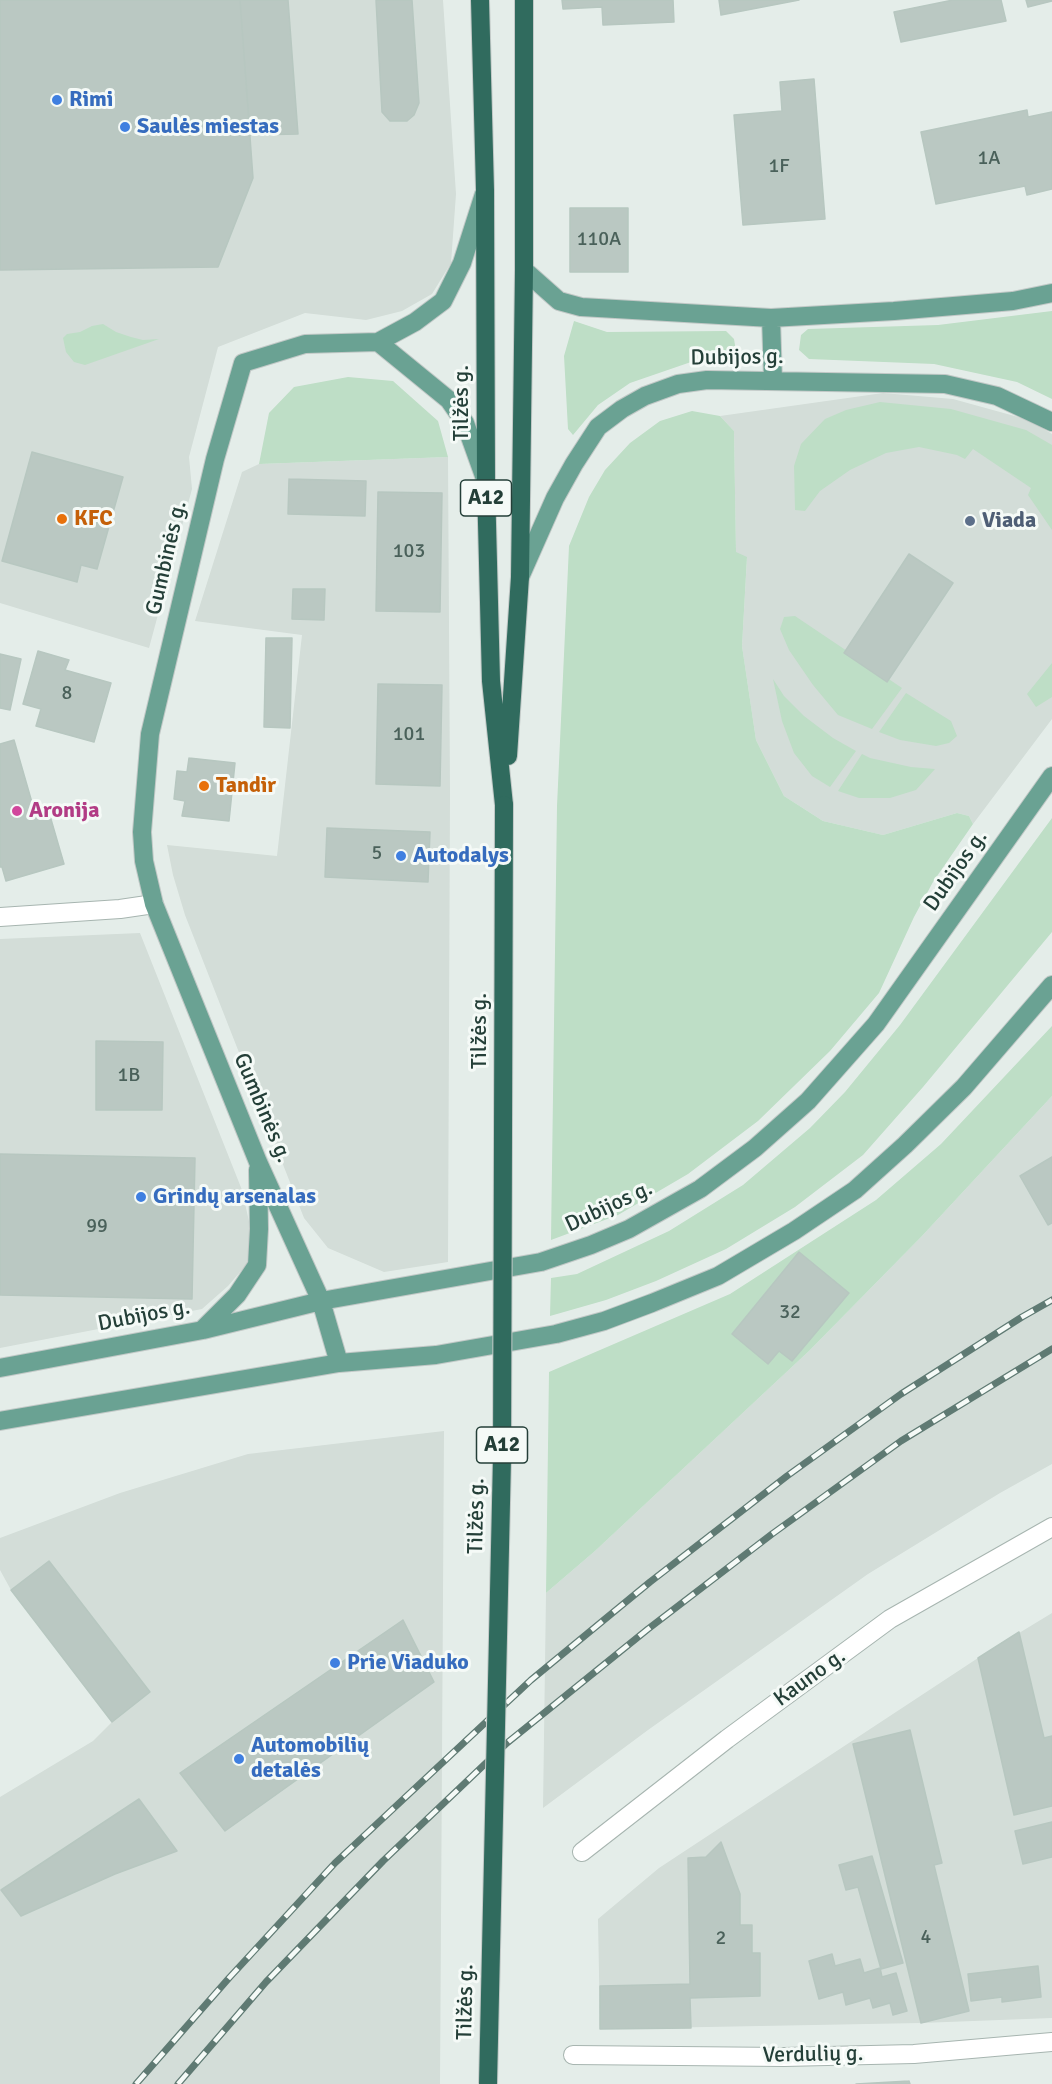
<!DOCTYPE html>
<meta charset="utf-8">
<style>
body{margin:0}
canvas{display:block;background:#e4ede9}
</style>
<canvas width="1052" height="2084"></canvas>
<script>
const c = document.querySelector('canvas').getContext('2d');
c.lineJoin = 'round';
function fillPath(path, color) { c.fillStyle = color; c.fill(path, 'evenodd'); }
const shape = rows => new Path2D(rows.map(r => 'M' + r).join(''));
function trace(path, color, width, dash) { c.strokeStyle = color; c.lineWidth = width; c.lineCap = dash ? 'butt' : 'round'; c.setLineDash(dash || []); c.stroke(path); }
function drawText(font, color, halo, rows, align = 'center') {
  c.font = font + ' Signika,sans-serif'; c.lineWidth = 6; c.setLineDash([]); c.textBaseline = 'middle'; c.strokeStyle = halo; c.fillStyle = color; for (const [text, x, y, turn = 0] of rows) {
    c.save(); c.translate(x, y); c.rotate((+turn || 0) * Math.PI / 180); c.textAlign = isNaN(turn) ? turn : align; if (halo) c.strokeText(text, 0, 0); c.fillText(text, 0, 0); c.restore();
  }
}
const built = shape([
 [0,0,443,0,456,194,451,263,432,294,402,311,366,320,305,313,218,347,189,457,192,489,149,648,0,603],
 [883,393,953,399,1029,420,1052,434,1052,719,973,824,969,816,957,813,883,835,823,821,784,796,756,740,742,646,747,558,736,553,734,431,720,416],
 [448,457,450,794,448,1262,384,1272,328,1248,304,1218,185,915,173,875,167,845,277,856,302,635,195,621,242,472,259,464],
 [140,933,242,1190,250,1226,247,1264,228,1286,202,1309,0,1348,0,939],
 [1052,1096,1052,1464,1000,1493,868,1574,648,1730,543,1808,546,1593,595,1551,809,1351,922,1236],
 [444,1431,440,2084,0,2084,0,1797,93,1741,112,1722,11,1590,0,1570,0,1538,120,1493,248,1454],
 [1052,1613,1052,2018,921,2023,600,2029,598,1919,659,1868,978,1658]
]);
const green = shape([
 [1052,311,1052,399,1017,382,934,364,809,359,799,350,801,335,808,329,938,325],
 [574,321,607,332,726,331,734,339,736,351,728,361,691,362,630,383,598,405,573,435,568,429,564,356],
 [103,324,116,332,131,337,143,340,159,339,85,365,74,362,66,352,63,338,67,334,80,332,92,326],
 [348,377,393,381,438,421,448,457,259,464,269,413,294,387],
 [880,402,951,409,1026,430,1052,445,1052,530,1028,495,1031,488,973,449,965,459,957,455,919,447,886,453,850,470,820,491,805,511,795,510,794,466,801,444,825,419,846,410],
 [692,411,720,416,734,431,736,552,747,557,742,646,756,740,784,796,823,821,883,835,957,813,969,816,973,824,933,882,914,917,879,993,830,1051,758,1121,688,1174,618,1215,551,1240,557,806,569,546,589,497,605,470,630,443,660,421],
 [795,616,902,688,872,729,838,715,813,685,789,650,780,629,784,617],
 [1052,663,1052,697,1036,707,1027,694],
 [773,679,784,696,804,716,833,738,856,751,830,787,812,776,794,753,782,721],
 [906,693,951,721,957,736,949,743,936,746,900,740,879,732],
 [862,754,870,758,911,767,935,769,916,790,890,798,859,798,838,791],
 [1052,818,1052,932,923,1087,863,1155,795,1207,726,1249,656,1281,606,1300,550,1316,551,1278,577,1274,669,1231,743,1185,810,1128,845,1092,900,1025],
 [1052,1026,1052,1096,922,1236,809,1351,595,1551,546,1593,549,1372,730,1294,876,1200,941,1144]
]);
const building = shape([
 [0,0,240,0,253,178,218,267,0,270,0,0],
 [240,0,288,0,298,134,250,135,240,0],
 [376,0,412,0,419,103,414,115,407,121,390,121,382,112,376,0],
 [562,0,673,0,674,22,603,25,602,7,563,9,562,0],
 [719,0,799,0,721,15,719,0],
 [953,0,1001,0,1006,21,901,42,894,12,953,0],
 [1026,0,1052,0,1052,1,1028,7,1026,0],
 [814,79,825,219,743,225,734,115,782,111,780,82,814,79],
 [1027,110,1028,117,1052,112,1052,189,1027,195,1025,186,936,204,921,132,1027,110],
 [570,208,628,208,628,272,570,272,570,208],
 [32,452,123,477,97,569,81,565,77,582,2,561,32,452],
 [289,479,366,481,365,516,288,514,289,479],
 [378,492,442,493,440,612,376,611,378,492],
 [909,554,953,583,887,682,844,653,909,554],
 [293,589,325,589,324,620,292,619,293,589],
 [266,638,292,638,290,728,264,727,266,638],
 [38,651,69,660,65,670,111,683,94,742,36,726,41,709,23,704,38,651],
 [0,654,21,659,10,710,0,708,0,654],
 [378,684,442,685,440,786,376,784,378,684],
 [14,740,35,813,48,809,64,864,6,881,2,867,0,867,0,744,14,740],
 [189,758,235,763,229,821,182,816,185,801,174,799,177,771,187,772,189,758],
 [327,828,430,832,428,882,325,877,327,828],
 [96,1041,163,1042,162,1110,96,1110,96,1041],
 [0,1154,195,1158,192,1299,0,1295,0,1154],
 [1052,1157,1052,1223,1048,1225,1020,1176,1052,1157],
 [799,1252,849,1293,792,1361,779,1351,768,1364,732,1334,799,1252],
 [49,1561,150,1692,112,1722,11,1590,49,1561],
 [403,1620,434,1682,225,1831,180,1773,403,1620],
 [1019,1632,1044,1738,1052,1736,1052,1806,1014,1815,978,1658,1019,1632],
 [910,1730,942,1863,934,1865,969,2011,921,2023,853,1744,910,1730],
 [139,1799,177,1851,115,1874,21,1916,1,1890,139,1799],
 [1052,1822,1052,1857,1023,1864,1015,1831,1052,1822],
 [721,1842,740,1894,740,1925,752,1925,752,1953,760,1953,760,1996,690,1998,691,2028,600,2029,600,1986,690,1984,688,1858,706,1857,721,1842],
 [872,1856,903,1963,881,1969,858,1887,846,1890,839,1865,872,1856],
 [832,1954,835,1966,860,1959,864,1973,880,1968,882,1977,896,1973,907,2011,893,2015,890,2003,873,2008,870,1998,846,2005,843,1992,819,1999,809,1961,832,1954],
 [1038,1966,1041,1997,1002,2002,1002,1997,971,2001,968,1974,1038,1966],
 [909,2081,910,2084,856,2084,909,2081]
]);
const minor = shape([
 [0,917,120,909,154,904],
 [582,1852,727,1739,890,1619,1052,1527],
 [573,2055,784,2057,914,2054,1052,2042]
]);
const major = shape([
 [524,270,559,301,581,307,771,318,894,311,1013,301,1052,293],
 [771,318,773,380],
 [378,342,449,400,465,423,484,476],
 [520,577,555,498,574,464,598,427,622,409,645,396,678,384,707,380,945,384,997,396,1052,422],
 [203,1329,237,1295,257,1265,259,1229,258,1170],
 [339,1363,321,1301,258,1162,154,904,144,861,142,832,150,734,215,459,243,363,305,344,378,342,415,322,443,301,462,263,484,194],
 [0,1368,203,1330,321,1301,541,1262,591,1245,629,1229,700,1189,755,1148,808,1101,876,1024,1052,776],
 [0,1421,339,1363,436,1355,556,1334,604,1321,652,1303,718,1276,794,1231,855,1190,905,1145,964,1087,1052,985]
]);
const highway = shape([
 [480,0,485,190,486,484,491,681,504,805],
 [508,756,520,577,524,270,524,0]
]);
const rail = shape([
 [136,2084,229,1978,335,1863,531,1680,650,1582,787,1476,901,1394,1022,1317,1052,1300],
 [178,2084,266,1982,383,1861,507,1743,648,1629,772,1534,901,1441,1052,1349]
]);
const highwayBridge = shape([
 [488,2084,502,1458,504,805]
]);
const markers = [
 [57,100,6,"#3f7fe0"],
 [125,127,6,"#3f7fe0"],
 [62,519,6,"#e8710a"],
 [970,521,6,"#5c6f8a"],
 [204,786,6,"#e8710a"],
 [17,811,6,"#d1479c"],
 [401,856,6,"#3f7fe0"],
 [141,1197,6,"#3f7fe0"],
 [335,1663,6,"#3f7fe0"],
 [239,1759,6,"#3f7fe0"]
];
const numberNames = [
 ["1A",989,159],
 ["1F",779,167],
 ["110A",599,240],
 ["103",409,552],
 ["8",67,694],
 ["101",409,735],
 ["5",377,854],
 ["1B",129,1076],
 ["99",97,1227],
 ["32",790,1313],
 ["4",926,1938],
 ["2",721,1939]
];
const shields = [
 [486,498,51],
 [502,1445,51]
];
const shieldNames = [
 ["A12",486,498],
 ["A12",502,1445]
];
const shopNames = [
 ["Rimi",69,100],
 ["Saulės miestas",137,127],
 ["Autodalys",413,856],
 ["Grindų arsenalas",153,1197],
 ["Prie Viaduko",347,1663],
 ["Automobilių",251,1746],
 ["detalės",251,1771]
];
const streetNames = [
 ["Dubijos g.",737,358,-1],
 ["Tilžės g.",462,403,-90],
 ["Gumbinės g.",167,558,-77],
 ["Dubijos g.",956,871,-55],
 ["Tilžės g.",480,1031,-90],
 ["Gumbinės g.",262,1108,67],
 ["Dubijos g.",609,1207,-25],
 ["Dubijos g.",144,1316,-11],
 ["Tilžės g.",477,1516,-89],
 ["Kauno g.",810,1678,-36],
 ["Tilžės g.",466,2002,-89],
 ["Verdulių g.",813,2055,-1]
];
const foodNames = [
 ["KFC",74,519],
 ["Tandir",216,786]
];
const serviceNames = [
 ["Viada",982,521]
];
const hotelNames = [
 ["Aronija",29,811]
];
fillPath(built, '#d3ddd8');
fillPath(green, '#bedec6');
fillPath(building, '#bac8c2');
trace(building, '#b7c7c0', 1.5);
trace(minor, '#a7b5b0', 20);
trace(major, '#c2c9c7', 20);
trace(highway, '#c2c9c7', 20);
trace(minor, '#fff', 18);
trace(major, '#6aa293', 18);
trace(highway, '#306b5e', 18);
trace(rail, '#5f7a73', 7);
trace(rail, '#f5faf7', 4.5, [14]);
trace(highwayBridge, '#c2c9c7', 20, []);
trace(highwayBridge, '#306b5e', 18);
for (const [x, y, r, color] of markers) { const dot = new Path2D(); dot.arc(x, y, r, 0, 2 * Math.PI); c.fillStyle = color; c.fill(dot); trace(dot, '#f5faf7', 2); }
drawText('20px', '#4a615a', null, numberNames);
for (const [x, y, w] of shields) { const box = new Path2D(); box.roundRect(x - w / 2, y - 18, w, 36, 4.5); c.fillStyle = '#f5faf7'; c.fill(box); trace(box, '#243f38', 1.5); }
drawText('bold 21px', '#243f38', null, shieldNames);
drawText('bold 22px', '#366cbe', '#f5faf7', shopNames, 'left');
drawText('22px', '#243f38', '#f5faf7', streetNames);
drawText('bold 22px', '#c56008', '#f5faf7', foodNames, 'left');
drawText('bold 22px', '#4e5e75', '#f5faf7', serviceNames, 'left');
drawText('bold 22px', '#b23c85', '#f5faf7', hotelNames, 'left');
</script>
